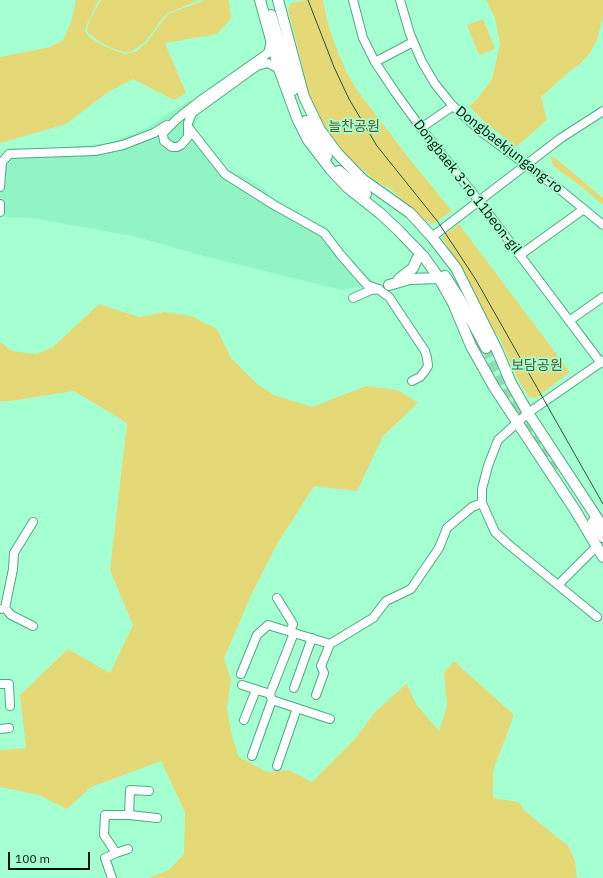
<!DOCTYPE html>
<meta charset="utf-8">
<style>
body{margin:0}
#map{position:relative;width:603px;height:878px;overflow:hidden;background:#a4ffd1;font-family:"IBM Plex Sans",sans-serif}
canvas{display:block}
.scale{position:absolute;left:8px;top:852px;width:82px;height:18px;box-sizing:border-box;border:2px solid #001207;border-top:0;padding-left:5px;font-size:12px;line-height:14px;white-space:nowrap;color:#001207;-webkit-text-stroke:3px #a4ffd1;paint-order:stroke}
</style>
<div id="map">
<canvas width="603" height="878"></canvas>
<div class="scale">100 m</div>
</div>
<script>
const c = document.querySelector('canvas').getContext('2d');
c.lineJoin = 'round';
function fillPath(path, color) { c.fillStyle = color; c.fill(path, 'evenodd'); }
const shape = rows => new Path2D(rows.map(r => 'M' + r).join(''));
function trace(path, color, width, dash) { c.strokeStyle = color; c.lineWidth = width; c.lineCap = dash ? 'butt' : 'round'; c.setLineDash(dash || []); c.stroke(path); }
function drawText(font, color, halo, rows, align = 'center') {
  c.font = font + ' "IBM Plex Sans","Noto Sans KR",sans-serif'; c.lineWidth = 3.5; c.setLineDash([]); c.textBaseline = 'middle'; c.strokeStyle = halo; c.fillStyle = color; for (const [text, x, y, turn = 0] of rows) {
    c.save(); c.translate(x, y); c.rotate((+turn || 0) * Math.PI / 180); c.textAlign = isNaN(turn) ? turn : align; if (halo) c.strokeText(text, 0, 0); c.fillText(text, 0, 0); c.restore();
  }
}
const built = shape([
 [190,100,199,115,195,124,196,130,229,171,244,176,263,188,272,198,328,229,339,246,375,283,342,290,204,256,133,236,32,218,0,217,0,156,4,151,10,148,39,150,109,143,145,129]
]);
const green = shape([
 [76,0,99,0,87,24,85,31,88,36,100,44,111,49,125,54,137,51,147,42,168,14,205,0,229,0,231,19,217,34,165,43,186,93,174,100,133,79,108,92,66,124,0,143,0,57,50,47,63,40,71,22],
 [101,0,199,0,166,14,145,42,137,48,130,52,125,52,114,49,100,42,88,33,87,30,89,22],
 [307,0,323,0,329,28,338,52,350,79,357,90,408,157,452,211,433,224,426,221,388,187,377,182,352,160,341,149,332,138,319,117,310,97,288,9,291,3],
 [486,0,603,0,603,20,602,21,597,40,590,53,580,64,570,71,541,97,547,120,516,147,485,122,469,106,477,99,492,79,500,44,495,18],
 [483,19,495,49,479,55,467,25],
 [553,156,603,198,603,205,582,187,553,166,551,158],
 [459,224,570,372,536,398,529,397,516,376,499,337,489,326,464,271,444,241,443,236],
 [99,304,139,317,165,312,191,316,217,329,231,358,256,383,274,395,312,407,366,386,398,390,418,403,383,436,357,491,314,486,277,544,253,591,224,658,231,680,227,708,232,736,239,757,267,772,289,770,312,782,354,740,376,711,406,684,407,684,416,704,439,731,447,706,444,673,454,661,514,715,493,771,493,798,519,802,524,810,558,838,568,845,575,861,577,878,149,878,169,870,184,854,185,812,161,761,91,787,67,809,39,795,0,787,0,750,26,748,20,695,68,649,110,673,133,625,110,570,127,423,74,391,10,401,0,401,0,342,12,351,36,354,53,347]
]);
const majorTunnel = shape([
 [486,348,520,419],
 [521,409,557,469]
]);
const minor = shape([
 [353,0,363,38,375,62,395,92,421,128,479,201,601,363],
 [400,0,410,34,422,62,435,84,452,105,483,133,563,192,603,225],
 [271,41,268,53,201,100,177,119,164,132,163,135,164,141,172,147,177,147,181,145,188,137,188,123,192,113,257,66,268,63,279,69],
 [375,62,413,42],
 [188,127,225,174,274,205,324,233,340,254,367,285,378,289,389,297,425,351,427,358,428,366,425,371,420,377,412,381],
 [421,128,453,106],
 [0,187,2,162,9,154,95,151,123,145,154,133,167,125],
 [0,204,0,212],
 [432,237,561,138,603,111],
 [520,255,584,209],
 [353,298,371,290,379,289],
 [569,321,603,297],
 [558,585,597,546],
 [277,598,293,624,290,632],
 [5,608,11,615,33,626],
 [0,609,5,608,13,569,14,553,33,522],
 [597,617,508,544,495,532,482,503,482,489,488,466,498,440,528,413,603,361],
 [294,633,270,694,272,700,330,719],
 [241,674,257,635,268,625,330,644,373,618,386,601,411,589,439,548,447,528,472,507,482,503],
 [0,684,9,684,10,706],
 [242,685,270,694],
 [294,688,312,638],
 [316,695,324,673,321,666,330,644],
 [244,720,256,690],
 [0,729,9,728],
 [252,756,272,700],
 [277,766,297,708],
 [129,815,157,818],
 [116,853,128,849],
 [112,878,105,858,116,853,104,835,105,815,129,815,130,790,149,791]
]);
const major = shape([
 [260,0,279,69,297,118,308,140,331,170,347,187,381,214,398,230,424,257,439,278,453,303,471,346,494,387,575,510,603,557],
 [278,0,304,97,320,130,338,154,367,184],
 [271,15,293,90],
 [306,121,327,156],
 [339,171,366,194],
 [362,179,410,213,432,237,456,268,497,350,511,383,528,413,603,527],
 [445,276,461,301,486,348],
 [399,279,413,268,417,259,421,254],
 [389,285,410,279,439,278],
 [593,522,603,537]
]);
const tram = shape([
 [308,0,334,67,349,99,377,146,438,222,476,280,603,504]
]);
const parkNames = [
 ["늘찬공원",354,127],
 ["보담공원",537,366]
];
const streetNames = [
 ["Dongbaekjungang-ro",509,150,38],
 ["Dongbaek 3-ro 11beon-gil",467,187,52]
];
fillPath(built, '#91f4c4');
fillPath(green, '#e5d877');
trace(majorTunnel, '#8bdbb3', 10, [10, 5]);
trace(minor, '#4ea980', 10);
trace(major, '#4ea980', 12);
trace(minor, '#fff', 8);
trace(major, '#fff', 10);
trace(tram, '#2d543f', 1);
drawText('14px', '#5d572a', '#a4ffd1', parkNames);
drawText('14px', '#001207', '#a4ffd1', streetNames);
</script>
